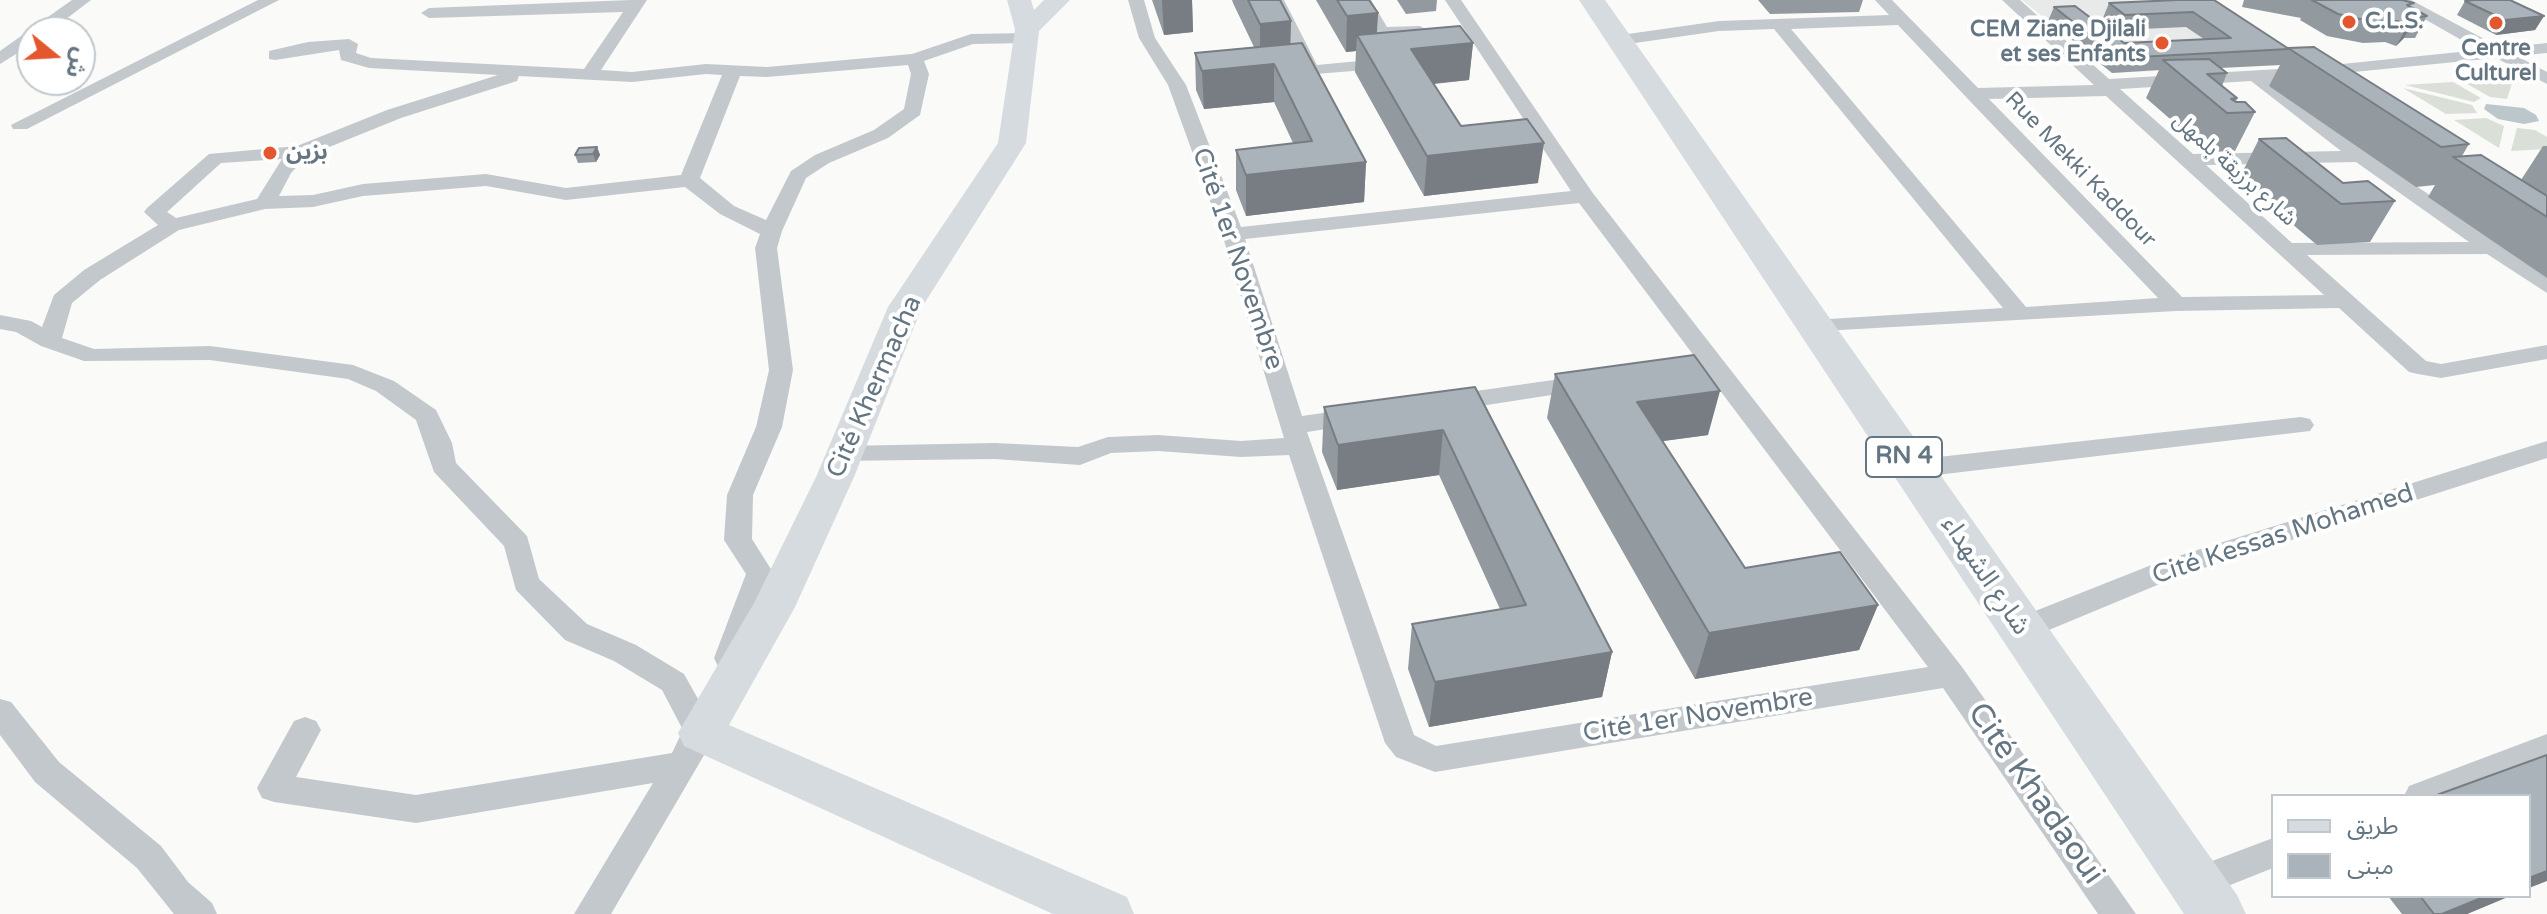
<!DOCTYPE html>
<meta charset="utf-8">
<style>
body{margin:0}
#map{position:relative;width:2547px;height:914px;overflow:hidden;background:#fafaf8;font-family:"Varela Round","Noto Sans Arabic",sans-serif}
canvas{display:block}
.legend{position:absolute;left:2271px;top:794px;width:260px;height:104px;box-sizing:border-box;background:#fff;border:2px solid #c1c8cd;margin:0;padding:10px 14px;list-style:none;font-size:24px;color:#657683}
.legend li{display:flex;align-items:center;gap:16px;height:40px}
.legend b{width:40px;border:2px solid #c1c8cd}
.north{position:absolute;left:16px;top:16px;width:80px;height:80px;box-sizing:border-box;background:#fff;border:2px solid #c1c8cd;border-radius:50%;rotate:108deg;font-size:22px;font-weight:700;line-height:32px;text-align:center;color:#657683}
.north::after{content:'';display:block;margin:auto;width:28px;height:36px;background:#e4572e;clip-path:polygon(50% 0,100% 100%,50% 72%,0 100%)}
</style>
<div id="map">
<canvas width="2547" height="914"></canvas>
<ul class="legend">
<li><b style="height:10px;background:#d6dbdf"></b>طريق</li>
<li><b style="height:22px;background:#aab3b9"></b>مبنى</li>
</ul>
<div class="north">ش</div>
</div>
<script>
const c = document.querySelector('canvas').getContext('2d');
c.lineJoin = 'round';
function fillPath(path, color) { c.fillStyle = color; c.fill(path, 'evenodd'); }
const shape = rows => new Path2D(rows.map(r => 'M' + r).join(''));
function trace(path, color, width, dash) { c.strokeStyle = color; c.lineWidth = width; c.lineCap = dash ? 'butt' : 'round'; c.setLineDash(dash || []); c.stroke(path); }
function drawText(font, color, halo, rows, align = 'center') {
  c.font = font + ' "Varela Round","Noto Sans Arabic",sans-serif'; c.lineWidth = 8; c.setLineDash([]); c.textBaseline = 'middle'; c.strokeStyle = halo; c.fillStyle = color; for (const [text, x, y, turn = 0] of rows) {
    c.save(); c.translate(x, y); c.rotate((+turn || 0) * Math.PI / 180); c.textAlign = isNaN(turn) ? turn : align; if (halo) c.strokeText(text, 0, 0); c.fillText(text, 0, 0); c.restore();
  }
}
const built = shape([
 [2022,0,2186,0,2281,65,2112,73]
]);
const green = shape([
 [2514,77,2507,99,2490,97,2462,81],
 [2453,82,2481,98,2474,102,2405,85],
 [2403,88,2472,105,2477,113,2446,114],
 [2486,118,2504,126,2499,148,2454,120],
 [2517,128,2535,130,2547,137,2547,149,2511,151]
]);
const water = shape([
 [2486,104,2524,108,2536,115,2539,121,2524,124,2498,119,2484,109]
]);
const street = shape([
 [72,0,91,0,49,32,32,32,32,44,0,64,0,51,72,0],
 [258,0,279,0,27,129,13,129,11,125,258,0],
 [631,0,647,0,601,70,632,72,706,64,767,67,912,54,971,34,1026,33,1034,38,1026,43,973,44,924,61,929,74,920,115,888,138,829,163,806,178,782,231,777,248,793,370,782,427,753,495,752,539,774,574,740,666,729,670,718,666,714,658,746,574,724,540,727,495,756,427,769,370,755,248,760,234,720,214,685,187,566,200,486,186,363,196,313,207,265,209,179,230,100,280,72,303,62,338,94,349,210,346,353,365,394,381,436,410,452,443,456,463,527,536,539,579,587,624,636,645,684,674,702,706,717,708,722,717,717,733,611,914,574,914,653,783,416,823,274,802,262,798,257,788,294,721,305,717,316,721,321,730,296,777,416,795,672,753,683,730,662,690,614,661,565,640,516,590,504,546,434,472,416,420,376,391,348,379,210,360,84,361,41,346,16,332,0,329,0,315,31,321,42,327,54,295,84,270,158,225,144,212,147,208,209,154,297,146,387,110,498,75,369,68,341,60,339,50,275,60,269,59,269,51,308,42,349,39,358,44,356,53,371,58,584,69,623,12,429,18,421,13,429,8,631,0],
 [908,65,911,74,904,109,874,130,815,155,791,171,766,220,734,206,700,178,740,76,767,77,908,65],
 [706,74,722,75,681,175,566,188,486,174,363,184,313,195,279,196,291,173,307,156,401,118,517,81,519,76,632,82,706,74],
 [282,159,257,199,176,218,167,212,221,163,282,159],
 [1128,0,1144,0,1155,38,1186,85,1241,227,1571,191,1445,0,1461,0,1592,192,1962,667,2136,914,2098,914,1943,688,1435,772,1396,757,1385,743,1289,455,1241,457,1158,451,1111,453,1080,465,995,459,835,461,831,455,835,449,844,446,995,443,1078,447,1108,437,1158,435,1241,441,1284,438,1222,234,1168,85,1139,38,1128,0],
 [1579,203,1928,667,1436,746,1414,735,1307,432,1358,424,1371,416,1358,408,1302,416,1245,239,1579,203],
 [1268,0,1284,0,1317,65,1391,58,1400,63,1391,68,1277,77,1277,69,1300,66,1268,0],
 [1355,0,1371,0,1387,27,1420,26,1428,31,1420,36,1390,38,1375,34,1355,0],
 [1875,0,1892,0,1978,88,2094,85,2002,0,2020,0,2109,79,2313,67,2479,50,2391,0,2411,0,2501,48,2547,43,2547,53,2517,56,2547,72,2547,84,2496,58,2272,80,2367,152,2547,276,2547,293,2487,254,2307,255,2426,361,2441,364,2547,345,2547,359,2441,378,2418,374,2409,372,2339,308,2176,311,1805,332,1801,327,1813,320,2003,308,1774,29,1719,31,1621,45,1612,40,1621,35,1719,21,1889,15,1875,0],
 [1898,25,1967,98,2158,298,2026,307,1791,29,1898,25],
 [2251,81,2341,151,2193,154,2120,89,2251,81],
 [2106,96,2324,295,2182,297,1989,99,2106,96],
 [2356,162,2469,242,2292,243,2206,165,2356,162],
 [1588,375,1600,383,1597,388,1448,411,1436,403,1448,395,1588,375],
 [2301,417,2310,419,2314,425,2310,431,1911,478,1902,475,1898,469,1902,463,1911,460,2301,417],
 [2547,441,2547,458,2179,576,2032,637,2021,640,2010,637,2006,629,2010,621,2159,562,2547,441],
 [0,699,11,702,59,762,161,846,188,882,212,903,217,914,174,914,137,868,35,782,0,735,0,699],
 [2547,734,2547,761,2458,796,2404,796,2409,786,2547,734],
 [2273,838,2273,868,2195,899,2183,894,2177,883,2183,872,2273,838]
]);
const secondary = shape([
 [1007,0,1031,0,1034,10,1044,0,1070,0,1039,31,1026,143,922,307,854,477,795,607,729,725,1127,897,1134,914,1053,914,684,746,678,733,754,603,816,477,888,307,998,143,1015,29,1007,0]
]);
const primary = shape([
 [1579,0,1605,0,2237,895,2246,914,2184,914,1579,0]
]);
const wall = shape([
 [1152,0,1192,0,1193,32,1164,35],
 [1232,0,1280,0,1291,21,1290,44,1366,162,1364,202,1246,216,1236,190,1236,150,1293,143,1274,102,1204,109,1196,90,1195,53,1254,47,1233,3],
 [1316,0,1369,0,1378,13,1376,34,1473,43,1469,80,1434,84,1461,126,1538,183,1424,196,1355,72,1356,51,1346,52],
 [1397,0,1437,0,1436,11,1406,14],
 [1758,0,1863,0,1859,12,1770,14],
 [2177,0,2288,49,2469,144,2462,156,2521,180,2543,146,2547,146,2547,278,2428,197,2435,185,2416,187,2269,86,2280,65,2220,68,2227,73,2222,86,2237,98,2236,102,2255,112,2235,151,2208,152,2146,98,2159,70,2112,73,2048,21,2054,7,2124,43,2204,39,2186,27,2119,30,2103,18,2109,3],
 [2244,0,2402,0,2411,7,2427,16,2415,38,2404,38,2396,46,2385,42,2363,43,2327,36,2300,20,2301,18,2242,7],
 [2465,1,2544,16,2535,30,2496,35,2457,15],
 [2259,139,2343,183,2395,201,2370,242,2317,245,2239,179],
 [597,147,600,155,596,162,578,163,575,155],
 [1555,374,1708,435,1662,441,1745,568,1878,605,1859,650,1695,679,1547,418],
 [1475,387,1612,652,1602,697,1429,727,1408,669,1412,624,1500,609,1439,475,1337,490,1322,452,1324,407],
 [2388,896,2510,896,2467,914,2402,914]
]);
const shadedWall = shape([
 [1162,0,1192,0,1193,32,1164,35],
 [1378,13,1376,50,1357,35,1356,51,1346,52,1347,16],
 [2544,16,2535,30,2496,35,2505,20],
 [2416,17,2404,38,2396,46,2408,25],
 [1291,21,1290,57,1260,60,1260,24],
 [1473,43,1469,80,1409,86,1411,49],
 [1274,64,1274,102,1204,109,1202,71],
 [1544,143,1538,183,1424,196,1427,156],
 [597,147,600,155,596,162,593,154],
 [1366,162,1364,202,1246,216,1246,175],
 [1720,391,1708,435,1627,446,1637,402],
 [1443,430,1439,475,1337,490,1338,445],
 [1878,605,1859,650,1695,679,1709,633],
 [1612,652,1602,697,1429,727,1435,682],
 [2547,871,2547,881,2529,888,2529,878],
 [2486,896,2510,896,2467,914,2442,914]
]);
const building = shape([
 [1248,0,1280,0,1291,21,1260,24,1248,0],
 [1337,0,1369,0,1378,13,1347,16,1337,0],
 [2177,0,2214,0,2289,49,2119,58,2054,7,2075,6,2124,43,2231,38,2193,12,2125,15,2109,3,2177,0],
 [2312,0,2402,0,2414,3,2407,5,2427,16,2416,17,2408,25,2397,21,2374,22,2338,14,2312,0],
 [2474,0,2510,0,2544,16,2505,20,2465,1,2474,0],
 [1460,26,1473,43,1411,49,1461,126,1527,119,1544,143,1427,156,1357,35,1460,26],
 [1302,43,1366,162,1246,175,1236,150,1312,141,1274,64,1202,71,1195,53,1302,43],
 [2314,47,2469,144,2441,147,2288,48,2314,47],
 [2209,59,2227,73,2207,74,2237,98,2231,99,2236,102,2245,102,2255,112,2227,113,2163,60,2209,59],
 [2286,138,2343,183,2368,181,2395,201,2341,204,2259,139,2286,138],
 [597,147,593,154,575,155,579,148,597,147],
 [2481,155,2547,196,2547,217,2453,157,2481,155],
 [1694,355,1720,391,1637,402,1745,568,1840,552,1878,605,1709,633,1555,374,1694,355],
 [1475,387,1612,652,1435,682,1412,624,1526,605,1443,430,1338,445,1324,407,1475,387],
 [2547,755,2547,871,2529,878,2529,796,2434,796,2547,755],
 [2420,896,2486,896,2442,914,2434,914,2420,896]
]);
const markers = [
 [2349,22,8,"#e4572e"],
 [2496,23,8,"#e4572e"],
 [2162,43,8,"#e4572e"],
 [270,153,8,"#e4572e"]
];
const farPoinames = [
 ["C.L.S.",2365,22],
 ["CEM Ziane Djilali",2146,30,"right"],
 ["et ses Enfants",2146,55,"right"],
 ["Centre",2496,49,"center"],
 ["Culturel",2496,74,"center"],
 ["بزين",286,153]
];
const farStreetnames = [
 ["Rue Mekki Kaddour",2080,170,46],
 ["شارع برزيقة بلمهل",2234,170,42]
];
const shields = [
 [1904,457,76]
];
const shieldNames = [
 ["RN 4",1904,457]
];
const streetNames = [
 ["Cité 1er Novembre",1237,259,71],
 ["Cité Khermacha",875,387,-66],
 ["Cité Kessas Mohamed",2283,535,-18],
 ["شارع الشهداء",1985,576,56],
 ["Cité 1er Novembre",1698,716,-9]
];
const nearStreetnames = [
 ["Cité Khadaoui",2035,794,55]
];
fillPath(built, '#e8e9e9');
fillPath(green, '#dadfd7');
fillPath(water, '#bbc7cb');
fillPath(street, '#c3c8cc');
fillPath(secondary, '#d6dbdf');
fillPath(primary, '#d6dbdf');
fillPath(wall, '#929a9f');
fillPath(shadedWall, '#777d82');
fillPath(building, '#aab3b9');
trace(building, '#777d82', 2);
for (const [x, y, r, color] of markers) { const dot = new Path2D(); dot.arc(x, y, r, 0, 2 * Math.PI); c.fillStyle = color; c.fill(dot); trace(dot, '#fff', 3); }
drawText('bold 22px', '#657683', '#fff', farPoinames, 'left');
drawText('22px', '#657683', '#fff', farStreetnames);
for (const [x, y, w] of shields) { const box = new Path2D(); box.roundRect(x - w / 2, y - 20, w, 40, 6); c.fillStyle = '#fff'; c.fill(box); trace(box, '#657683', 2); }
drawText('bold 24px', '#657683', null, shieldNames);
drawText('26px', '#657683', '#fff', streetNames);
drawText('32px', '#657683', '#fff', nearStreetnames);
</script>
